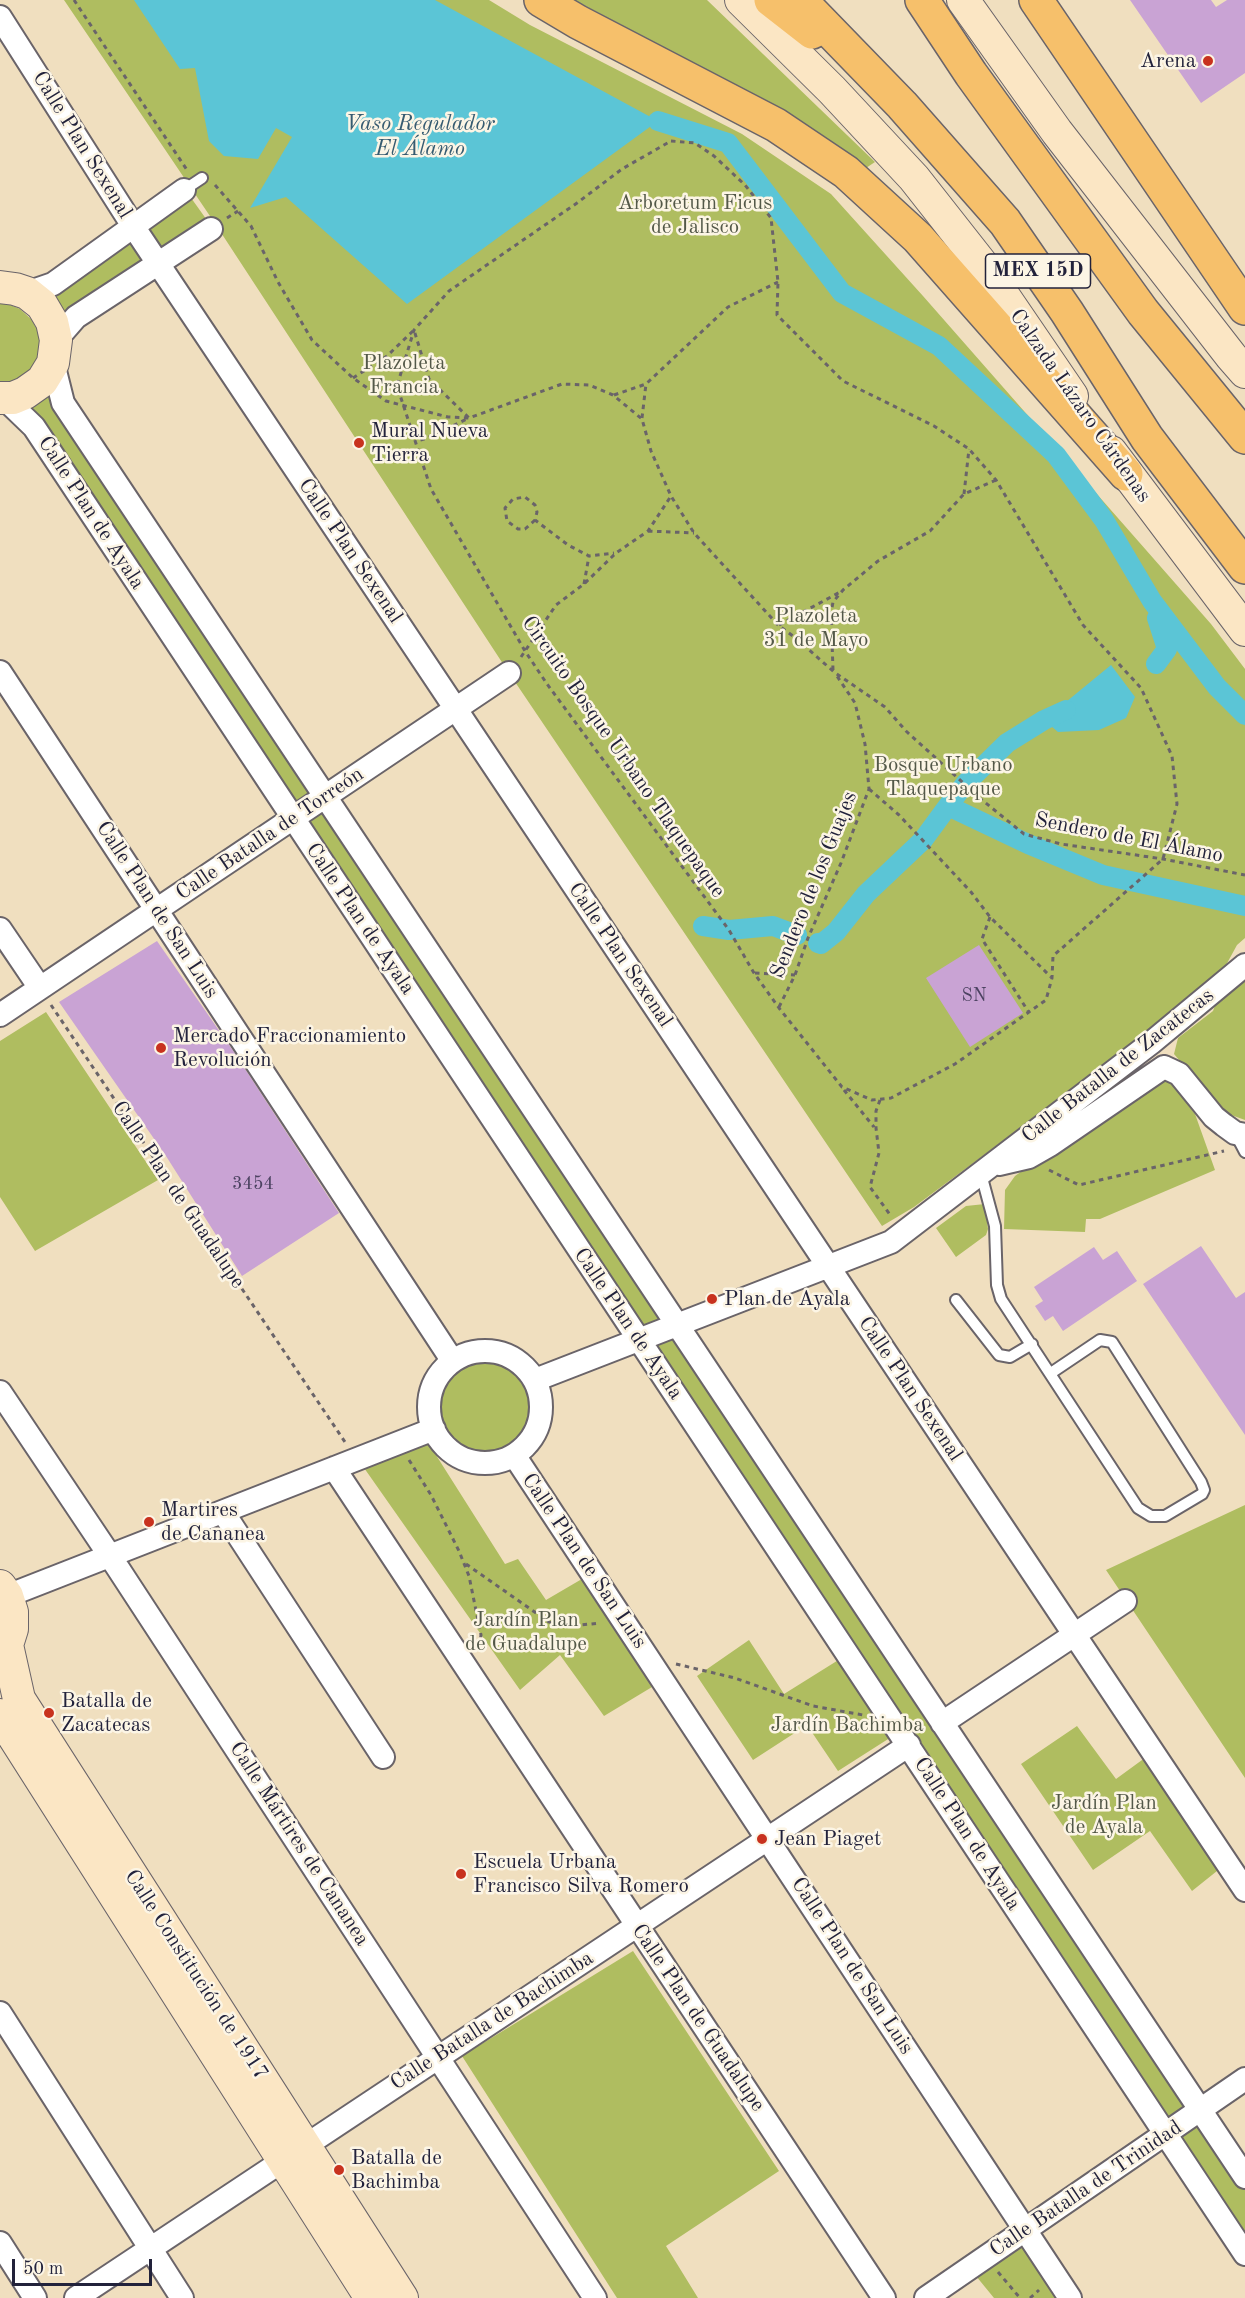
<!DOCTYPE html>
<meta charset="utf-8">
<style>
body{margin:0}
#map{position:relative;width:1245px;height:2298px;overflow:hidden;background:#f0dfbf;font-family:"Old Standard TT",serif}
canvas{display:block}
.scale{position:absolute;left:12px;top:2259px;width:140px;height:27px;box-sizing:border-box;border:3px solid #22223b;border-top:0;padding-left:8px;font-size:18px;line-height:21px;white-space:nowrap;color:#22223b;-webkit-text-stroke:4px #fcf5e5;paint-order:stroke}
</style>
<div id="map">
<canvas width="1245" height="2298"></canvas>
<div class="scale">50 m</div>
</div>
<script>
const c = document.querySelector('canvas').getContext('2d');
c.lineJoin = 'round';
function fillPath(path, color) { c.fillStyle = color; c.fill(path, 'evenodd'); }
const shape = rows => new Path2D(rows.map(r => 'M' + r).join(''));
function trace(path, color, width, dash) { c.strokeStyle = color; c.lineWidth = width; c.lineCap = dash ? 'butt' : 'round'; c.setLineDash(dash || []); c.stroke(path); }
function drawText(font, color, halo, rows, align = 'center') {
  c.font = font + ' "Old Standard TT",serif'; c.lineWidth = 5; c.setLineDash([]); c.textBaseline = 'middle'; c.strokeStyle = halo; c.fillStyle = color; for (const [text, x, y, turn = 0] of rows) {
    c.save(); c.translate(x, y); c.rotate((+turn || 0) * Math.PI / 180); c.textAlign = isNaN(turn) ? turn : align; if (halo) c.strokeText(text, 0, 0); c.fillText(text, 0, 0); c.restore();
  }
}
const green = shape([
 [64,0,489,0,530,25,742,134,831,194,923,296,1211,624,1245,669,1245,938,1237,945,1225,967,1131,1044,984,1155,914,1207,882,1226,509,673,216,225],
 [574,0,707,0,875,162,863,170,809,129,745,90],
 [189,195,209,223,158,258,139,229],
 [134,232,154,261,68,318,49,290],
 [0,304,8,304,20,309,31,319,38,331,41,346,38,360,31,373,0,388],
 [42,381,319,797,295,812,13,398],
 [325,797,673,1320,639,1339,297,815],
 [1245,976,1245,1120,1223,1112,1174,1054,1178,1038,1213,1011,1217,1000],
 [46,1012,158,1180,35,1251,0,1197,0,1041],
 [1152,1077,1168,1079,1195,1114,1215,1170,1100,1219,1086,1219,1085,1232,1004,1229,1005,1190,1015,1176],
 [985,1204,988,1229,986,1235,956,1257,936,1228,966,1206],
 [676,1325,1245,2177,1245,2246,1162,2131,647,1341],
 '429 1407a56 56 0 1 1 112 0a56 56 0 1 1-112 0Z',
 [429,1444,505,1564,518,1559,546,1600,587,1576,657,1684,604,1716,560,1655,520,1690,362,1465],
 [1245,1505,1245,1778,1106,1570],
 [749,1640,784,1694,840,1659,896,1734,838,1771,807,1725,753,1760,697,1676],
 [1077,1726,1116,1779,1153,1752,1227,1863,1192,1891,1150,1831,1093,1870,1021,1764],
 [633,1951,779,2171,666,2246,698,2298,617,2298,462,2056],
 [1022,2242,1062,2298,994,2298,976,2276]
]);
const water = shape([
 [134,0,435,0,658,121,407,304,286,197,250,208,292,137,276,128,258,159,224,156,209,141,195,68,180,69],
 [1111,665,1135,697,1126,718,1099,730,1058,732,1044,720]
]);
const canal = shape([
 [658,121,728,143,842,293,939,346,1056,455,1104,520,1152,601,1217,687,1245,715],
 [1156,664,1167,649,1157,618],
 [1066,710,1044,720,1007,743,965,784,948,806,1028,844,1103,875,1245,906],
 [703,926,729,930,773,926,797,935],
 [818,943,821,944,836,932,866,894,923,840,956,795]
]);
const building = shape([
 [1130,0,1211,0,1216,7,1227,0,1245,0,1245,73,1201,103],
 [157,941,236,1055,339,1213,242,1276,166,1156,59,1002],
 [979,945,1023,1013,970,1047,926,978],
 [1201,1246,1236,1298,1245,1292,1245,1435,1143,1284],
 [1094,1247,1103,1260,1117,1251,1137,1281,1063,1331,1053,1316,1045,1321,1035,1306,1043,1301,1034,1287]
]);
const path = shape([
 [74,0,187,170],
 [671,141,695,143,714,156,745,185,771,218,778,282,777,315,843,381,934,426,969,449,996,480,1083,625,1141,688,1172,756,1177,804,1163,859,1053,956,1052,978,1046,1000,955,1064,891,1098,872,1100,842,1087,779,1008,754,973,729,930,547,684,525,651,431,489,397,386,414,330,449,291,577,203,622,169,671,141],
 [215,185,251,226,278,282,312,340,353,378,386,401,448,417,469,418,562,384,589,385,613,395,642,419,651,451,671,496,694,533,778,625,797,639,834,672,885,707,906,731,982,800,1024,834,1061,844,1163,859,1245,875],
 [227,218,238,211],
 [353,378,387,356,414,330,429,379,469,418,427,438,414,442],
 [614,395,646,384,728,307,778,282],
 [642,418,646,384],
 [964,494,969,449],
 [535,520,525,529,518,529,507,521,505,508,513,499,525,497,535,505,537,512,535,520,568,545,589,556,614,553],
 [648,531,694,533],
 [584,584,589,556],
 [779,625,842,591],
 [521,657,556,605,584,584,616,553,648,531,671,496],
 [833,670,831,613,833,602,843,590,878,561,930,531,964,494,996,480],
 [869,789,899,815,971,892,990,917,1051,977],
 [990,917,982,939,1028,1011],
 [755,973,795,975],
 [51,1005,345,1442],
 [779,1007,795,975,808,938,841,863,869,789,865,744,855,703,835,673],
 [844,1090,874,1127],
 [880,1100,876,1111,876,1128,879,1153,870,1187,891,1216],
 [1049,1170,1079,1185,1224,1151],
 [409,1460,431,1495,459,1551,469,1576,481,1635,479,1650],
 [466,1564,549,1622,581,1625,600,1623],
 [676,1664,735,1678,813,1706,863,1715],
 [998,2272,1020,2298],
 [1030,2298,1039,2290]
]);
const lane = shape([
 [184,190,202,178],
 [1235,1133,1245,1152],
 [981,1174,995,1226,997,1285,1001,1299,1138,1508,1151,1516,1165,1516,1202,1494,1204,1490,1201,1482,1112,1342,1100,1340,1051,1373],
 [956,1300,999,1355,1010,1357,1032,1344]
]);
const street = shape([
 [0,17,133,226,1245,1890],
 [27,293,53,284,184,190],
 [56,340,76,317,211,229],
 [53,363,63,403,1245,2177],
 [5,399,34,427,1245,2254],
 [0,672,452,1360],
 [0,929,40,988],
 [0,1015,509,673],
 [1164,1067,1179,1074,1214,1117,1224,1125,1235,1133,1245,1135],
 [999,1164,1029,1157,1050,1145,1164,1067],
 '429 1407a56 56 0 1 1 112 0a56 56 0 1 1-112 0Z',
 [535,1380,891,1242,1151,1043,1245,965],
 [0,1392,110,1556,595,2298],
 [514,1455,1070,2298],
 [334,1468,884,2298],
 [223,1512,383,1757],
 [7,1596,434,1429],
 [942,1723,1125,1601],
 [0,2013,182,2298],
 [0,2243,35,2298],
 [76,2298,909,1745],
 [926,2298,1245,2079]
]);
const secondary = shape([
 [741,0,832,90,914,178,984,267,1072,396],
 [963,0,1057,132,1231,356,1245,372],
 [0,287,15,289,27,293,42,305,52,322,56,340,53,363,42,381,25,393,13,398,0,398],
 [1111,452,1245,630],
 [0,1586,7,1596,12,1612,12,1629,7,1645,0,1655],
 [7,1645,19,1699,402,2298],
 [0,1715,371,2298]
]);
const highway = shape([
 [541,0,578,22,776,125,846,172,918,238,1126,474],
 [771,0,812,32],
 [800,0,902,105,1005,222,1067,312,1147,438,1245,567],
 [922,0,971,74,1143,312,1245,437],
 [1036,0,1245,308]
]);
const markers = [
 [1208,61,6,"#c8321e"],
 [359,443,6,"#c8321e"],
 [161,1048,6,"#c8321e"],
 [712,1299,6,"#c8321e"],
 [149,1522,6,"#c8321e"],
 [49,1713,6,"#c8321e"],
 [762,1839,6,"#c8321e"],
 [461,1874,6,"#c8321e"],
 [339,2170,6,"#c8321e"]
];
const numberNames = [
 ["SN",974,996],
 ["3454",253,1184]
];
const shields = [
 [1038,271,105]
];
const shieldNames = [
 ["MEX 15D",1038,271]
];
const poiNames = [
 ["Arena",1196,61,"right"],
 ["Mural Nueva",371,431],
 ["Tierra",371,455],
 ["Mercado Fraccionamiento",173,1036],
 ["Revolución",173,1060],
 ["Plan de Ayala",724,1299],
 ["Martires",161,1510],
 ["de Cananea",161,1534],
 ["Batalla de",61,1701],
 ["Zacatecas",61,1725],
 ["Jean Piaget",774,1839],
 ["Escuela Urbana",473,1862],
 ["Francisco Silva Romero",473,1886],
 ["Batalla de",351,2158],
 ["Bachimba",351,2182]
];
const streetNames = [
 ["Calle Plan Sexenal",82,145,58],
 ["Calzada Lázaro Cárdenas",1080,406,55],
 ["Calle Plan de Ayala",91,513,57],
 ["Calle Plan Sexenal",350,551,56],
 ["Circuito Bosque Urbano Tlaquepaque",623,757,55],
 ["Calle Batalla de Torreón",270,834,-34],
 ["Sendero de El Álamo",1129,838,11],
 ["Sendero de los Guajes",814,885,-68],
 ["Calle Plan de San Luis",157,910,57],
 ["Calle Plan de Ayala",360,919,56],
 ["Calle Plan Sexenal",620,955,56],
 ["Calle Batalla de Zacatecas",1118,1066,-38],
 ["Calle Plan de Guadalupe",178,1195,56],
 ["Calle Plan de Ayala",628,1324,56],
 ["Calle Plan Sexenal",910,1389,56],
 ["Calle Plan de San Luis",584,1561,56],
 ["Calle Plan de Ayala",967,1834,57],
 ["Calle Mártires de Cananea",299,1844,57],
 ["Calle Plan de San Luis",852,1966,57],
 ["Calle Constitución de 1917",196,1975,57],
 ["Calle Plan de Guadalupe",698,2018,56],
 ["Calle Batalla de Bachimba",492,2021,-33],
 ["Calle Batalla de Trinidad",1086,2189,-34]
];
const parkNames = [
 ["Arboretum Ficus",695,203],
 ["de Jalisco",695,227],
 ["Plazoleta",404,363],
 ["Francia",404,387],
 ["Plazoleta",816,616],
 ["31 de Mayo",816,640],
 ["Bosque Urbano",943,765],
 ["Tlaquepaque",943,789],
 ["Jardín Plan",526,1620],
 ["de Guadalupe",526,1644],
 ["Jardín Bachimba",847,1725],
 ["Jardín Plan",1104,1803],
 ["de Ayala",1104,1827]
];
const waterNames = [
 ["Vaso Regulador",420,124],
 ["El Álamo",420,149]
];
fillPath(green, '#afbd60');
fillPath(water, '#5bc5d6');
trace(canal, '#5bc5d6', 20);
fillPath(building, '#c9a3d4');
trace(lane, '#6a6469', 14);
trace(street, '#6a6469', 26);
trace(secondary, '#6a6469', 34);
trace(highway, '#6a6469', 36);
trace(path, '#6a6469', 3, [4.5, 4.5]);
trace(lane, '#fff', 10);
trace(street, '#fff', 22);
trace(secondary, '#fbe6c4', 32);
trace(highway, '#f6c06b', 33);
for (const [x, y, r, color] of markers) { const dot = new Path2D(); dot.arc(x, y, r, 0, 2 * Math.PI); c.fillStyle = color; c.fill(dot); trace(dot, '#fcf5e5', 2); }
drawText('18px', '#4c4261', null, numberNames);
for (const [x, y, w] of shields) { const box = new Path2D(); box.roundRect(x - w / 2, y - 17, w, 34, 4.5); c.fillStyle = '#fcf5e5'; c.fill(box); trace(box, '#22223b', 1.5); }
drawText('bold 20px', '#22223b', null, shieldNames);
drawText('21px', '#22223b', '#fcf5e5', poiNames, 'left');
drawText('21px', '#22223b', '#fcf5e5', streetNames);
drawText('21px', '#535848', '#fcf5e5', parkNames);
drawText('italic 22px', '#365b71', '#fcf5e5', waterNames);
</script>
